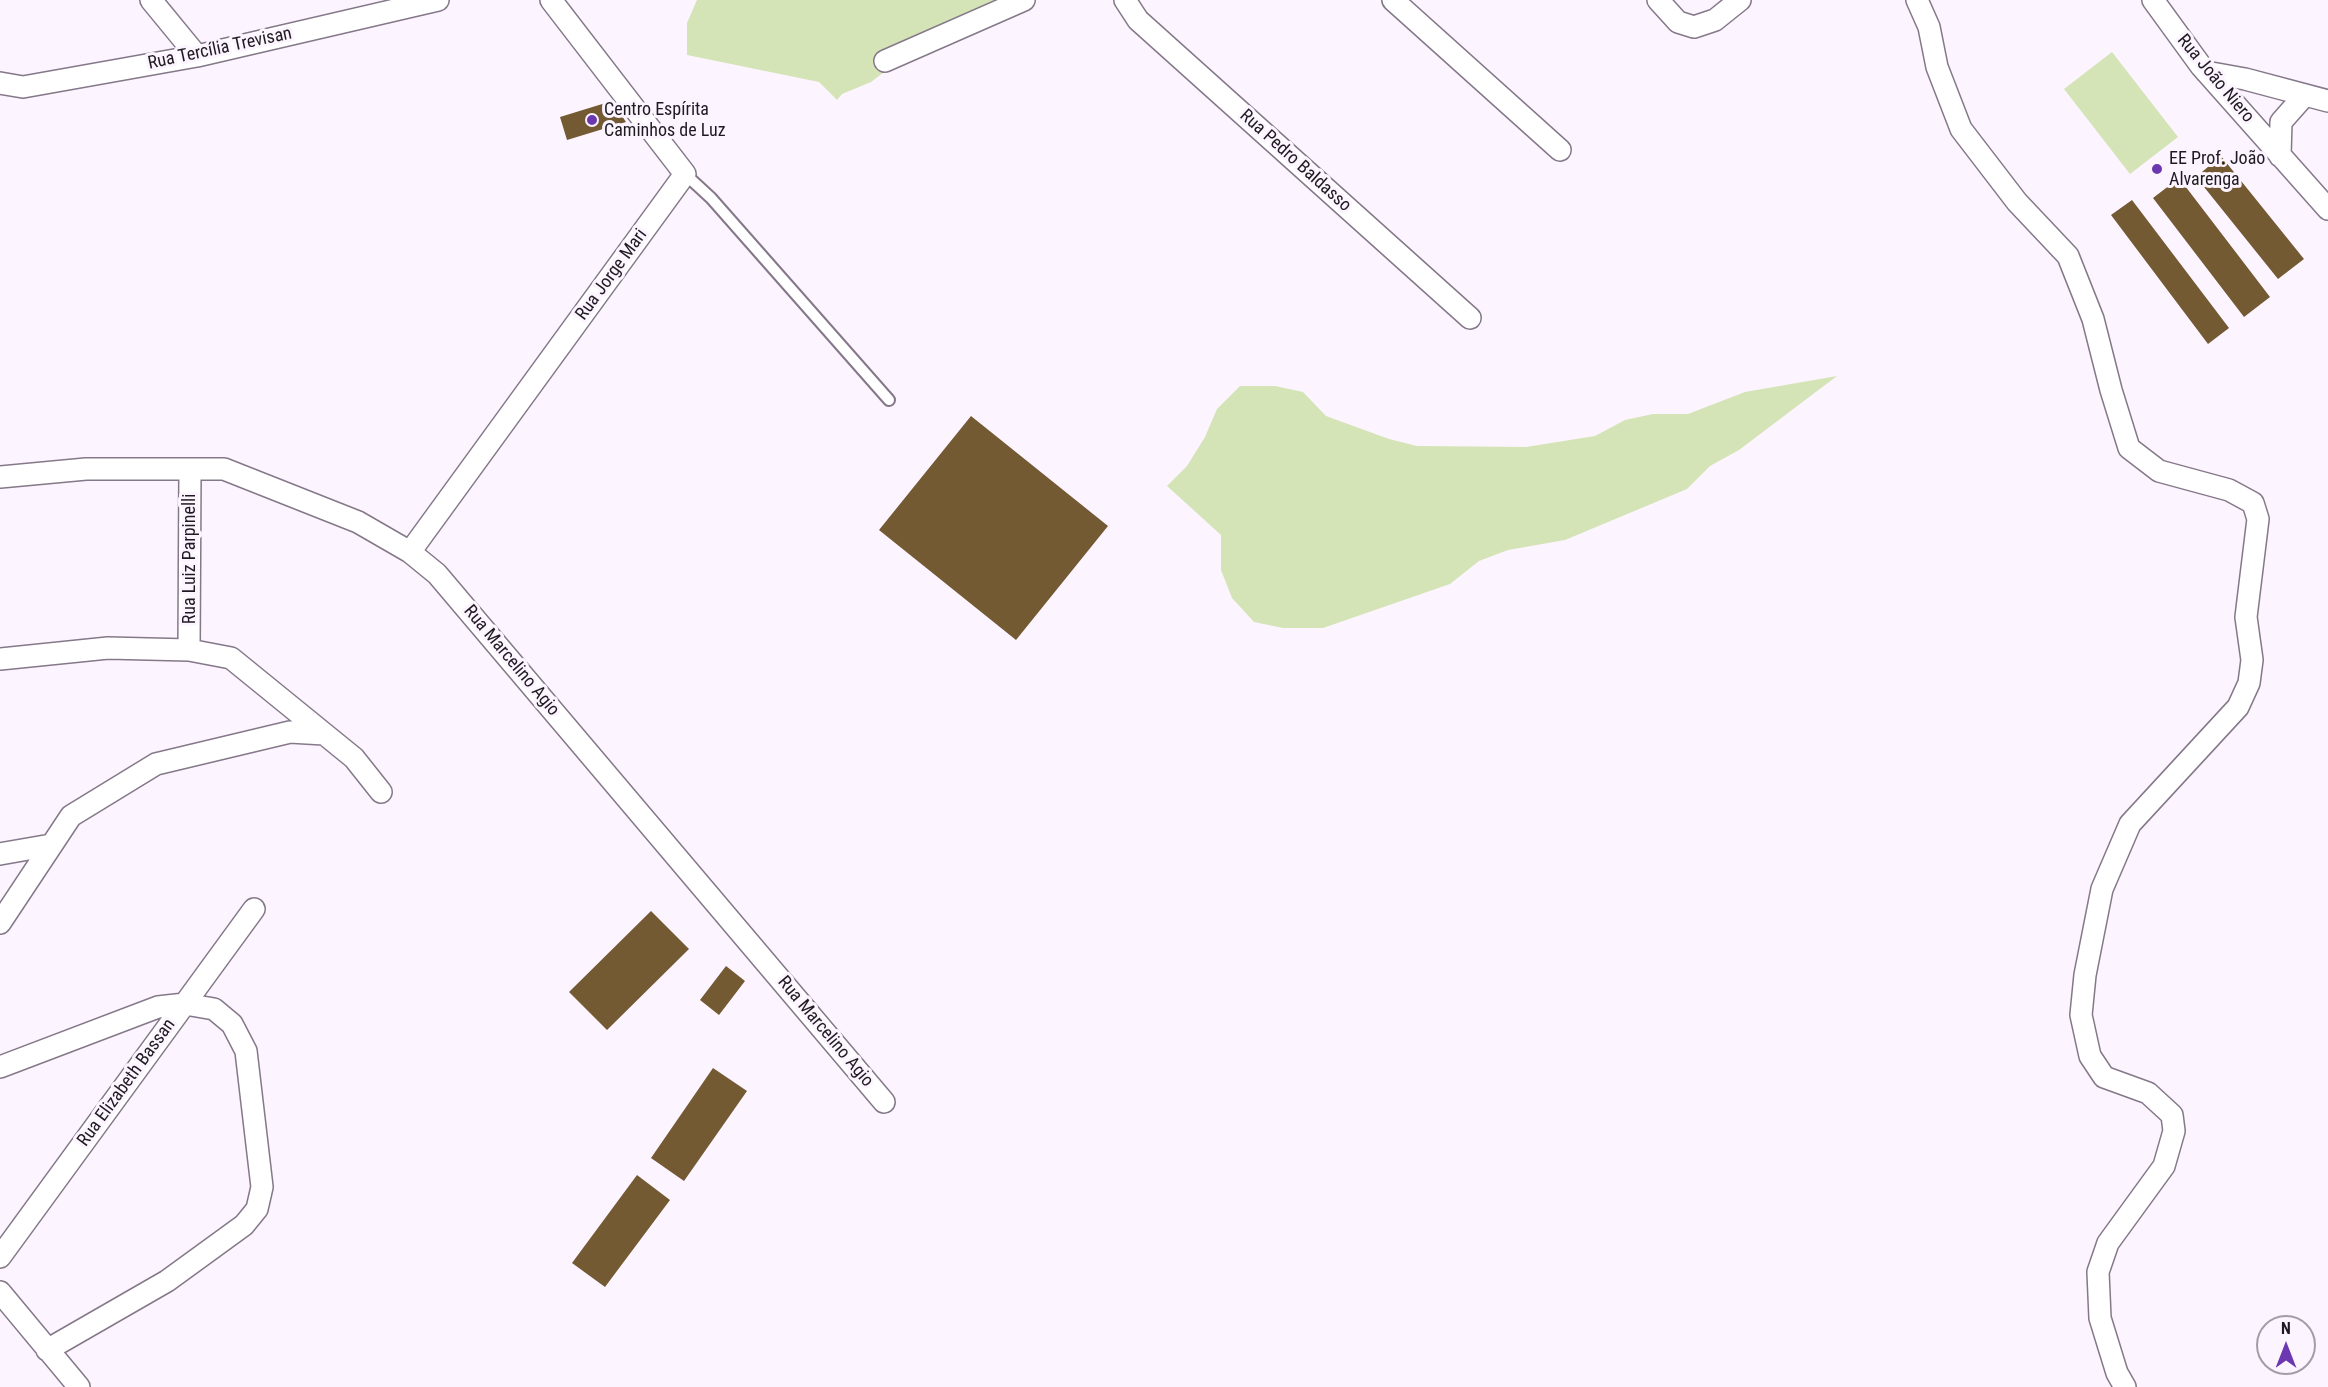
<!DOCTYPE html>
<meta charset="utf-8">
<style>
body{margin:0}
#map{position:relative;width:2328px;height:1387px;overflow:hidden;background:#fcf4ff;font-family:"Roboto Condensed",sans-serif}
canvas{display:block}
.north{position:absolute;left:2256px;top:1315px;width:60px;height:60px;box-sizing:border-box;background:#fcf4ff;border:2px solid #a49da6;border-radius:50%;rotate:0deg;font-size:16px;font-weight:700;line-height:24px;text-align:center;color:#1f1a20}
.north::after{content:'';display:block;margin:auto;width:21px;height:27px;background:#6b38b0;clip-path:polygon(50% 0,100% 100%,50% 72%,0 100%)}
</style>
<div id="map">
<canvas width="2328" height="1387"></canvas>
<div class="north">N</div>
</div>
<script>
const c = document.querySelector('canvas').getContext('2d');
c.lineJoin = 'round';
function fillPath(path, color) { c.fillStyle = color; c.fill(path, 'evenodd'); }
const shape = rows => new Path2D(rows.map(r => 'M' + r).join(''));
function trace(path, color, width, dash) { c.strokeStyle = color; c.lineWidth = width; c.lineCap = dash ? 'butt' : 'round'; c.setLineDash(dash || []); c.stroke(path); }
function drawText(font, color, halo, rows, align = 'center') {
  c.font = font + ' "Roboto Condensed",sans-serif'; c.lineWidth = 6; c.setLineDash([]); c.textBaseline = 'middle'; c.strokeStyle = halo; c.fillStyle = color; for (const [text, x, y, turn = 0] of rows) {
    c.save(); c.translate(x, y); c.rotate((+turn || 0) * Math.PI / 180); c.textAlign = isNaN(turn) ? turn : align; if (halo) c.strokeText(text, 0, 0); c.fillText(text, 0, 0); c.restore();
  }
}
const green = shape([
 [697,0,1026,0,900,60,871,82,842,94,837,100,819,82,687,55,687,23],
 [2112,52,2178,137,2130,174,2064,89],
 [1837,376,1739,450,1710,466,1687,489,1565,540,1508,550,1479,561,1450,584,1323,628,1283,628,1254,622,1232,598,1221,570,1221,535,1167,486,1187,466,1205,437,1217,409,1240,386,1275,386,1303,392,1326,416,1389,439,1417,446,1526,447,1595,436,1625,420,1653,414,1688,414,1745,392]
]);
const building = shape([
 [612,101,626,122,567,140,560,117],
 [2221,156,2304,259,2278,279,2196,177],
 [2179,178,2270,297,2244,317,2153,198],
 [2132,200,2229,328,2208,344,2111,215],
 [971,416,1108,526,1016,640,879,530],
 [651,911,689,949,607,1030,569,992],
 [726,966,745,981,719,1015,700,1000],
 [713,1068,747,1091,684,1181,651,1158],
 [637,1175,670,1200,605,1287,572,1263]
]);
const service = shape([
 [685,174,711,198,889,400]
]);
const minor = shape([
 [151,0,197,56],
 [1125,0,1138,20,1470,318],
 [1393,0,1560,150],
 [1658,0,1678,22,1694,27,1715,20,1740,0],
 [1917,0,1929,27,1937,67,1961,129,2017,202,2068,256,2093,319,2111,390,2129,448,2159,471,2229,490,2253,503,2258,519,2246,617,2252,660,2249,683,2238,707,2130,824,2102,889,2085,975,2081,1015,2090,1056,2104,1077,2148,1093,2172,1115,2174,1131,2164,1166,2108,1243,2098,1272,2100,1318,2117,1373,2125,1387],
 [2153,0,2201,66,2328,209],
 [885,61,1024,0],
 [2206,72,2245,79,2328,101],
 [0,83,23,87,197,56,438,0],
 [2280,156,2281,122,2304,96],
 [0,477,86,469,224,469,358,522,410,552,437,574,884,1102],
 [410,552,685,174,551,0],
 [189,650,190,469],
 [0,659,108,648,189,650,231,658,354,758,381,792],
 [0,854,51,845],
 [0,923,71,816,156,764,290,732,324,734],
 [0,1067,158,1007,185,1004,214,1009,232,1024,246,1051,262,1187,257,1209,244,1225,167,1281,47,1350],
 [0,1257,254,909],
 [0,1292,79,1387]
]);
const markers = [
 [592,120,6,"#6b38b0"],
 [2157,169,6,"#6b38b0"]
];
const streetNames = [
 ["Rua Tercília Trevisan",220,49,-12],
 ["Rua João Niero",2215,79,50],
 ["Rua Pedro Baldasso",1295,161,42],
 ["Rua Jorge Mari",612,275,-54],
 ["Rua Luiz Parpinelli",190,559,-90],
 ["Rua Marcelino Agio",511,661,50],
 ["Rua Marcelino Agio",825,1032,50],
 ["Rua Elizabeth Bassan",127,1083,-54]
];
const poiNames = [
 ["Centro Espírita",604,110],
 ["Caminhos de Luz",604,131],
 ["EE Prof. João",2169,159],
 ["Alvarenga",2169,180]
];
fillPath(green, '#d4e4b6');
fillPath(building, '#745a33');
trace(service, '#857889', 14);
trace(minor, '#857889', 24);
trace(service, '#fff', 10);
trace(minor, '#fff', 21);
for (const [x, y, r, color] of markers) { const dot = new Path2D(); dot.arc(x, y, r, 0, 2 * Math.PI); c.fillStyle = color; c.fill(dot); trace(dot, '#fcf4ff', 2); }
drawText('18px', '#1f1a20', '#fcf4ff', streetNames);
drawText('18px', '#1f1a20', '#fcf4ff', poiNames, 'left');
</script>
